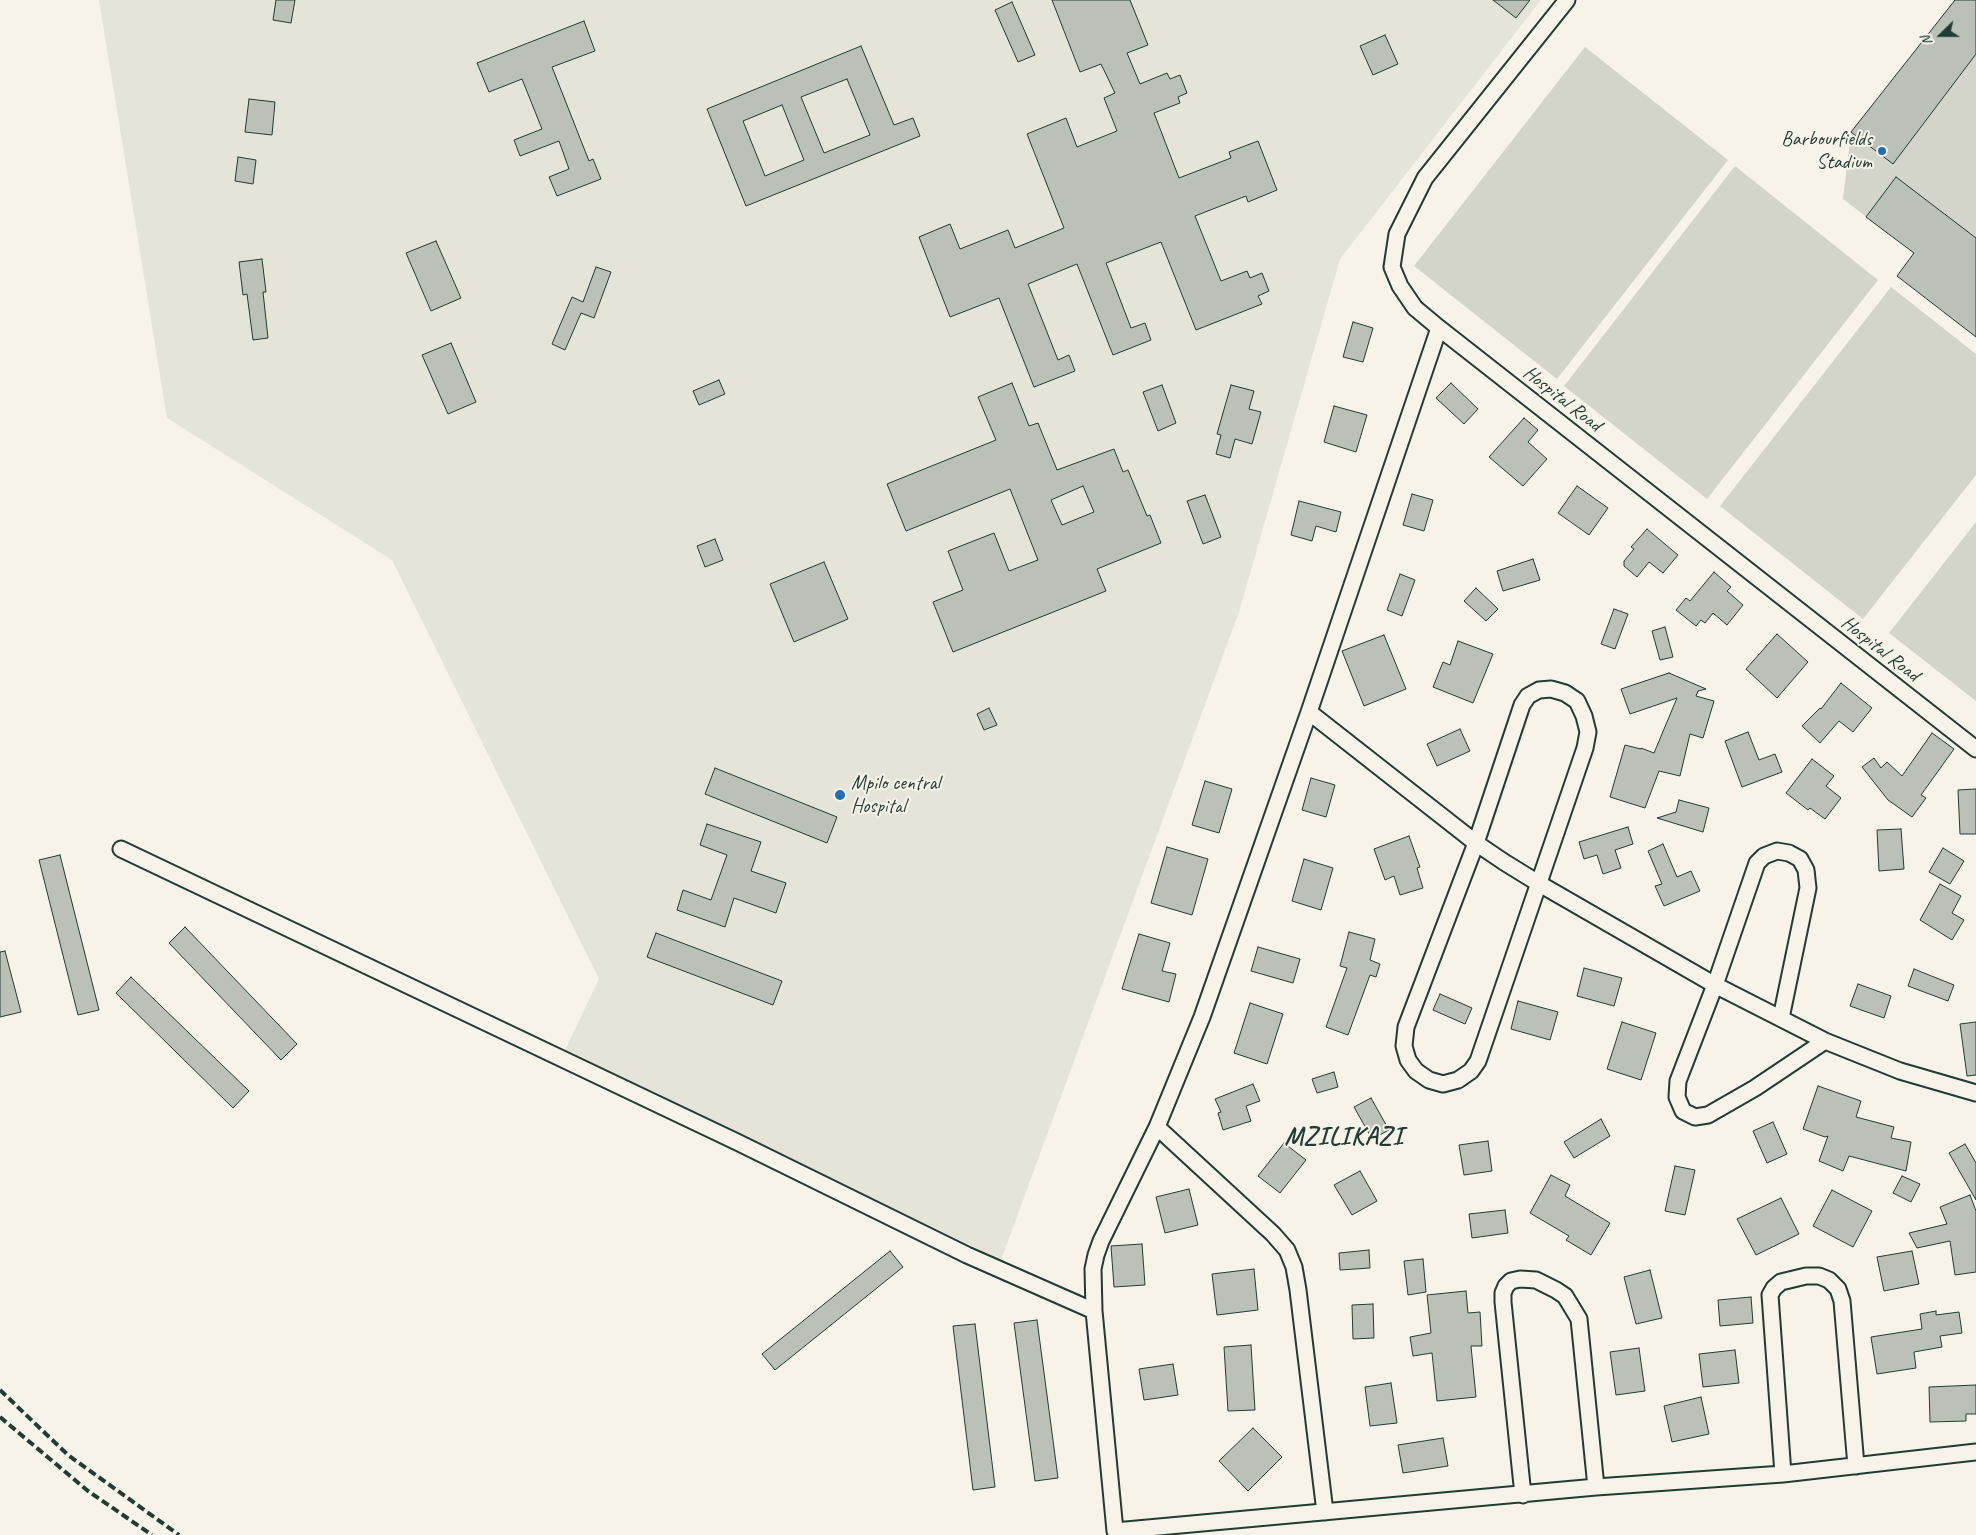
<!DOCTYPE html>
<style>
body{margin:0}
#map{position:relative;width:1976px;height:1535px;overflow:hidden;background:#f7f3e8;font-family:Caveat,sans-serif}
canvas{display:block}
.north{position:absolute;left:1916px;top:10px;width:50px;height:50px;-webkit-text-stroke:4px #f7f3e8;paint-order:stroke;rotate:248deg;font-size:14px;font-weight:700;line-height:20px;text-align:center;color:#1f3d34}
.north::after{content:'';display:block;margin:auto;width:18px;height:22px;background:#1f3d34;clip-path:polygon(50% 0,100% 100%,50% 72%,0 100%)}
</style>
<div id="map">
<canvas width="1976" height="1535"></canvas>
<div class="north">N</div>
</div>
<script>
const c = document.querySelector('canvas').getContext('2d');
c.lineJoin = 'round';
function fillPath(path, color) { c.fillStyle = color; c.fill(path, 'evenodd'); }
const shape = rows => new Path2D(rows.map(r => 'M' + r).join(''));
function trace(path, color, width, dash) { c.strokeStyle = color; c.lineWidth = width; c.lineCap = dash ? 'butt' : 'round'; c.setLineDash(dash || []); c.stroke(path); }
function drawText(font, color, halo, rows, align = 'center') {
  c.font = font + ' Caveat,sans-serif'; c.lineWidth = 4; c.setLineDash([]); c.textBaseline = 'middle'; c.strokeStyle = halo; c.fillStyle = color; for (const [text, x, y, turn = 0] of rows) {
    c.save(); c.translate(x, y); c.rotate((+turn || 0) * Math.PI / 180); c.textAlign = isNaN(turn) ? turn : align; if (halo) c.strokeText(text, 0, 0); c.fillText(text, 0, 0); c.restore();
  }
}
const built = shape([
 [99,0,1541,0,1340,259,1239,612,1001,1260,565,1050,599,979,392,560,167,418]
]);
const green = shape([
 [1955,0,1976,0,1976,300,1843,199,1851,132],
 [1585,47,1728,160,1557,379,1414,266],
 [1735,166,1878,280,1707,499,1564,386],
 [1891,287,1976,354,1976,475,1863,619,1720,506],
 [1976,522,1976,701,1889,633]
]);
const building = shape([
 [276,0,295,0,291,23,273,20,276,0],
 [1052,0,1130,0,1148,45,1127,53,1140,84,1167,73,1170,79,1180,75,1187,93,1178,97,1180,103,1154,113,1179,178,1231,158,1229,152,1258,141,1277,190,1248,202,1246,196,1195,216,1221,281,1247,271,1250,278,1262,273,1269,291,1258,296,1262,304,1196,330,1161,242,1106,263,1131,328,1145,323,1151,340,1113,355,1077,264,1028,284,1058,360,1069,355,1075,371,1034,387,999,298,950,317,919,237,950,224,960,249,1008,230,1015,248,1064,228,1027,134,1066,118,1077,147,1117,131,1104,98,1115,93,1101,64,1080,72,1052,0],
 [1493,0,1530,0,1516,18,1493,0],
 [1955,0,1976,0,1976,54,1893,164,1851,132,1955,0],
 [1012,2,1035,55,1018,62,995,10,1012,2],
 [584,21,595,51,552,67,589,161,593,159,601,179,557,196,549,177,569,169,559,141,520,156,514,140,542,129,522,79,489,92,477,63,584,21],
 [1385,35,1398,64,1373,75,1360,46,1385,35],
 [861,46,894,125,913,118,920,136,746,206,707,109,861,46],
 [847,79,870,135,824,153,801,97,847,79],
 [782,105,804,160,765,176,743,121,782,105],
 [249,99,275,102,272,135,245,132,249,99],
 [238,157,256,160,253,184,235,181,238,157],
 [1896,177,1976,238,1976,337,1897,276,1914,253,1866,217,1896,177],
 [436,241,461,298,431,311,406,253,436,241],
 [262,259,266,292,263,292,268,338,253,340,247,294,243,295,239,262,262,259],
 [596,267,611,272,594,318,581,313,565,350,552,344,572,297,583,302,596,267],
 [1353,322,1373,328,1363,362,1343,357,1353,322],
 [451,343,476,402,448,414,422,355,451,343],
 [719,380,725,394,699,405,693,391,719,380],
 [1012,383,1029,426,1038,423,1057,470,1114,449,1123,472,1128,470,1147,516,1150,515,1161,543,1097,569,1106,591,953,652,933,602,963,590,948,551,994,533,1009,571,1038,560,1010,489,906,531,887,484,996,440,978,397,1012,383],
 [1083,486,1094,512,1062,525,1051,500,1083,486],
 [1451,383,1478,409,1464,424,1436,398,1451,383],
 [1162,385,1176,423,1158,431,1143,392,1162,385],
 [1231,385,1254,391,1249,409,1261,412,1252,444,1235,439,1230,458,1216,454,1221,435,1217,434,1231,385],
 [1334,406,1367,415,1356,452,1324,442,1334,406],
 [1524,418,1538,430,1528,442,1547,459,1523,486,1489,457,1524,418],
 [1577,486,1608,508,1589,535,1558,513,1577,486],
 [1412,494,1433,500,1424,531,1403,525,1412,494],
 [1205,495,1221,537,1203,544,1187,501,1205,495],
 [1299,501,1341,512,1336,532,1316,526,1312,541,1291,535,1299,501],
 [1647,529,1678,555,1663,573,1649,562,1637,577,1624,566,1624,561,1634,549,1631,547,1647,529],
 [715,539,723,560,705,567,697,546,715,539],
 [1533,559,1540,580,1503,591,1497,571,1533,559],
 [824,562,848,619,794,642,770,584,824,562],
 [1714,572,1731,587,1727,591,1743,605,1727,625,1713,613,1705,623,1701,620,1696,626,1676,610,1686,598,1690,601,1714,572],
 [1400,574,1415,580,1402,616,1387,610,1400,574],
 [1476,588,1498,609,1486,621,1464,601,1476,588],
 [1614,609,1628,614,1615,649,1601,644,1614,609],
 [1665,627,1673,657,1660,660,1652,631,1665,627],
 [1777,634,1808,662,1777,698,1746,669,1777,634],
 [1384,635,1406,689,1364,706,1342,651,1384,635],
 [1458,641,1493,654,1473,703,1433,687,1443,662,1450,665,1458,641],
 [1669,673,1706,689,1698,691,1696,696,1714,701,1703,738,1690,734,1680,776,1659,771,1645,808,1610,797,1625,745,1641,749,1641,748,1654,753,1677,698,1630,714,1621,689,1669,673],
 [1841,683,1872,708,1853,732,1839,721,1820,743,1802,726,1820,708,1821,709,1841,683],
 [989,708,997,725,984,730,977,714,989,708],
 [1460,729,1470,751,1437,766,1427,744,1460,729],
 [1748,732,1759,760,1775,754,1782,772,1742,787,1725,741,1748,732],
 [1932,733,1954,749,1921,795,1926,798,1912,817,1888,800,1862,767,1874,758,1881,768,1887,762,1902,776,1932,733],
 [1812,759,1834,776,1826,786,1841,798,1825,819,1810,808,1808,810,1786,793,1812,759],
 [715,768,837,817,827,843,705,794,715,768],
 [1311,778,1335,785,1326,817,1302,810,1311,778],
 [1205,781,1232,789,1219,833,1192,825,1205,781],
 [1976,789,1976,834,1960,834,1958,790,1976,789],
 [1679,800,1709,808,1703,832,1657,818,1676,812,1679,800],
 [707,824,761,842,751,871,786,883,776,913,734,898,725,927,677,910,683,890,711,900,727,855,700,845,707,824],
 [1628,827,1633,844,1615,850,1621,868,1603,874,1597,855,1584,859,1579,842,1628,827],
 [1901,829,1904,869,1879,871,1877,830,1901,829],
 [1409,836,1420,867,1417,868,1423,888,1400,895,1394,876,1385,880,1374,849,1409,836],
 [1663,844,1677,877,1691,871,1700,891,1664,906,1655,886,1662,884,1648,851,1663,844],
 [1167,847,1208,859,1192,915,1151,903,1167,847],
 [1943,848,1964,861,1950,884,1929,872,1943,848],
 [60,855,99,1010,78,1015,39,860,60,855],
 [1304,859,1333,868,1321,910,1292,901,1304,859],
 [1940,884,1961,896,1952,913,1964,920,1952,940,1920,920,1940,884],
 [185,927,297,1044,281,1060,169,943,185,927],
 [1349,932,1375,939,1370,960,1380,964,1376,977,1370,975,1348,1035,1326,1027,1347,968,1340,966,1349,932],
 [656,933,782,981,773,1005,647,957,656,933],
 [1139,934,1170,943,1162,971,1176,974,1169,1002,1122,989,1139,934],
 [1258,947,1300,959,1293,983,1251,971,1258,947],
 [5,951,21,1012,0,1017,0,952,5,951],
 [1584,968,1622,978,1614,1006,1577,996,1584,968],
 [1914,969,1954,985,1948,1001,1908,986,1914,969],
 [131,977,249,1091,233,1108,116,993,131,977],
 [1858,984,1891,996,1884,1018,1850,1006,1858,984],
 [1440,994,1472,1008,1465,1024,1433,1010,1440,994],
 [1518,1001,1558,1012,1550,1040,1511,1029,1518,1001],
 [1250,1003,1283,1014,1267,1064,1234,1053,1250,1003],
 [1622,1022,1656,1033,1641,1080,1607,1069,1622,1022],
 [1976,1022,1976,1075,1967,1076,1960,1024,1976,1022],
 [1334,1072,1338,1087,1317,1093,1312,1079,1334,1072],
 [1253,1084,1260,1101,1246,1106,1251,1121,1223,1130,1218,1113,1221,1112,1215,1099,1253,1084],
 [1818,1086,1861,1101,1856,1117,1894,1127,1891,1138,1911,1142,1906,1171,1849,1156,1843,1171,1819,1161,1828,1136,1825,1137,1803,1129,1818,1086],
 [1371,1098,1389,1130,1372,1139,1354,1107,1371,1098],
 [1601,1119,1610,1136,1574,1158,1564,1142,1601,1119],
 [1773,1122,1787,1154,1767,1163,1753,1131,1773,1122],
 [1488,1141,1492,1171,1464,1175,1459,1145,1488,1141],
 [1284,1143,1306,1160,1280,1193,1258,1176,1284,1143],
 [1965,1144,1976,1163,1976,1200,1949,1153,1965,1144],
 [1675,1166,1695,1170,1685,1215,1665,1211,1675,1166],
 [1360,1171,1377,1201,1352,1215,1334,1185,1360,1171],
 [1551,1175,1570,1185,1565,1196,1610,1223,1591,1255,1566,1240,1569,1236,1530,1213,1551,1175],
 [1902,1176,1920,1184,1911,1202,1893,1193,1902,1176],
 [1189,1189,1198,1225,1165,1233,1156,1197,1189,1189],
 [1832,1190,1872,1211,1853,1247,1813,1226,1832,1190],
 [1970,1195,1976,1211,1976,1272,1955,1275,1950,1241,1917,1248,1909,1233,1947,1224,1940,1207,1970,1195],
 [1781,1198,1799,1234,1756,1255,1737,1219,1781,1198],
 [1505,1210,1508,1233,1472,1238,1469,1214,1505,1210],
 [1142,1244,1145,1285,1114,1287,1111,1246,1142,1244],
 [1369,1250,1370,1268,1340,1270,1339,1253,1369,1250],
 [890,1251,903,1267,775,1370,762,1354,890,1251],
 [1912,1251,1919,1284,1884,1291,1877,1257,1912,1251],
 [1423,1259,1426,1292,1408,1295,1404,1261,1423,1259],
 [1254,1269,1258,1310,1217,1315,1212,1274,1254,1269],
 [1650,1270,1662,1318,1636,1324,1624,1277,1650,1270],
 [1466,1291,1468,1313,1480,1312,1482,1346,1471,1346,1476,1397,1437,1401,1432,1353,1413,1356,1410,1337,1431,1333,1427,1295,1466,1291],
 [1751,1297,1753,1323,1720,1326,1718,1300,1751,1297],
 [1373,1304,1374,1338,1353,1339,1352,1305,1373,1304],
 [1936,1311,1936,1315,1959,1312,1962,1333,1940,1336,1942,1347,1914,1352,1916,1368,1877,1374,1871,1337,1922,1329,1920,1314,1936,1311],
 [1037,1320,1058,1478,1035,1481,1014,1323,1037,1320],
 [975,1324,995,1487,973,1490,953,1326,975,1324],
 [1251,1345,1255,1410,1228,1411,1224,1347,1251,1345],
 [1639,1348,1645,1391,1616,1395,1610,1352,1639,1348],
 [1735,1350,1739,1383,1703,1387,1699,1354,1735,1350],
 [1173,1364,1178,1395,1144,1400,1139,1369,1173,1364],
 [1391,1383,1397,1423,1370,1426,1365,1387,1391,1383],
 [1976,1385,1976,1414,1966,1414,1966,1421,1930,1422,1929,1387,1976,1385],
 [1701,1397,1709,1434,1672,1442,1664,1406,1701,1397],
 [1253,1428,1282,1457,1248,1491,1219,1461,1253,1428],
 [1443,1438,1448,1466,1403,1473,1398,1445,1443,1438]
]);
const minor = shape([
 [1567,0,1425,178,1397,234,1392,267,1400,286,1415,308,1439,328,1976,749],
 [1439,328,1309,712,1202,1017,1157,1127,1101,1241,1096,1255,1093,1269,1094,1311,1115,1531,1596,1487,1783,1474,1976,1452],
 [1551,689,1565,693,1577,701,1584,716,1588,732,1585,748,1478,1061,1471,1071,1458,1080,1443,1084,1429,1080,1416,1071,1408,1060,1404,1046,1406,1027,1476,843,1522,705,1528,696,1539,690,1551,689],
 [1309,712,1476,843,1504,862,1538,883,1715,985,1825,1041,1900,1071,1976,1093],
 [121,849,737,1142,967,1255,1094,1311],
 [1781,1018,1808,888,1806,870,1800,859,1789,853,1777,851,1764,856,1757,863,1715,985,1678,1081,1677,1097,1683,1111,1695,1117,1708,1115,1755,1088,1825,1041],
 [1157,1127,1273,1234,1287,1250,1294,1267,1298,1290,1325,1512],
 [1783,1474,1770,1295,1774,1288,1781,1282,1806,1276,1819,1276,1829,1280,1838,1289,1842,1301,1856,1466],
 [1523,1495,1503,1302,1503,1293,1506,1286,1511,1281,1520,1279,1536,1280,1556,1290,1565,1296,1579,1319,1596,1487]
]);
const rail = shape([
 [0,1390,68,1455,179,1535],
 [0,1417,88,1491,152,1535]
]);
const markers = [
 [1882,151,5,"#1f6fb2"],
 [840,795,6,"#1f6fb2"]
];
const poiNames = [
 ["Barbourfields",1872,140],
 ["Stadium",1872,163],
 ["Mpilo central",851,784,"left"],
 ["Hospital",851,807,"left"]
];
const streetNames = [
 ["Hospital Road",1562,399,38],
 ["Hospital Road",1880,649,38]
];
const districtNames = [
 ["MZILIKAZI",1344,1137]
];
fillPath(built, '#e5e4d9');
fillPath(green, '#d3d5ca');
fillPath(building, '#bbc1b6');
trace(building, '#1f3d34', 1);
trace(minor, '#1f3d34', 19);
trace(minor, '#f7f3e8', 15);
trace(rail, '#1f3d34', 4, [8, 4]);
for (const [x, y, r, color] of markers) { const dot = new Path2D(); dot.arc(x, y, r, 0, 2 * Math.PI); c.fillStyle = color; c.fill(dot); trace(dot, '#f7f3e8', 2); }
drawText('20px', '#1f3d34', '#f7f3e8', poiNames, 'right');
drawText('20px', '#1f3d34', '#f7f3e8', streetNames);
c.letterSpacing = '1px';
drawText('bold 25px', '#1f3d34', '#f7f3e8', districtNames);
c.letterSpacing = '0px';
</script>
